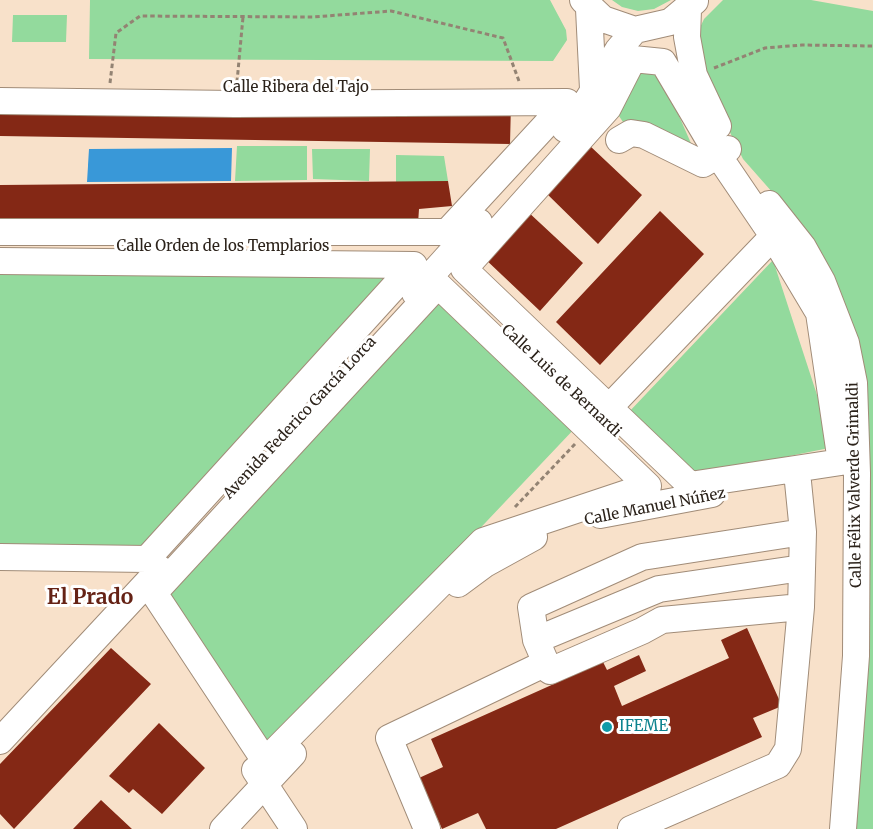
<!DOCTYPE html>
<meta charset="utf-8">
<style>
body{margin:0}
canvas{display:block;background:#f8e1ca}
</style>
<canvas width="873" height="829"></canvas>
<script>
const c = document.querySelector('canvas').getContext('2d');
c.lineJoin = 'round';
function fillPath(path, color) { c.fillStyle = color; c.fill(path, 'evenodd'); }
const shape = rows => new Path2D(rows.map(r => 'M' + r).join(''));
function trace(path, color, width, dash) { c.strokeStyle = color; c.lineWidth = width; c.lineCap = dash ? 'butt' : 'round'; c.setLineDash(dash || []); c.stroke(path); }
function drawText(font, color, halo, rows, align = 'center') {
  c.font = font + ' Merriweather,serif'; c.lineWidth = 6; c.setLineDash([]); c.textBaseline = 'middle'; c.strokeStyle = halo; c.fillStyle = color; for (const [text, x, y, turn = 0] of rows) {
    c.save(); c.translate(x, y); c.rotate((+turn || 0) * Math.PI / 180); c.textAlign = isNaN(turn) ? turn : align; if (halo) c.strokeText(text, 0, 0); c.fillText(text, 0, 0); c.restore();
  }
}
const green = shape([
 [90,0,550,0,566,30,567,40,553,61,89,59],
 [612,0,671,0,654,9,638,11,622,7],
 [723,0,811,0,873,11,873,829,844,829,861,360,802,226,743,159,696,63,695,38,704,19],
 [13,15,67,15,66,42,12,42],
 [636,67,662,77,697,157,627,128,613,107],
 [237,146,307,146,307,180,235,181],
 [312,149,370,149,369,181,313,179],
 [396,155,444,156,448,181,396,186],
 [773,260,834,447,696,475,628,413],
 [0,272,391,277,153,548,0,547],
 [442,293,577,426,270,750,163,589]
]);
const water = shape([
 [232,148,231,181,87,182,89,149]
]);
const building = shape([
 [511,103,510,144,0,136,0,104],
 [589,145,642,195,598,244,544,191],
 [448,181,452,206,419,209,418,224,0,227,0,185],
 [526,210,583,263,540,311,483,257],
 [660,211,704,254,600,365,556,322],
 [747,628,782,706,753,718,762,737,556,829,486,829,478,813,442,829,419,778,443,767,431,739,603,662,607,670,639,655,646,671,614,686,622,706,729,658,721,640],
 [111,648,151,684,14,829,0,814,0,764],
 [159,723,205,768,162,814,133,789,129,793,109,776],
 [101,800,132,829,73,829]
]);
const path = shape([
 [714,68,765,48,802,45,873,46],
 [237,82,243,17],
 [110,83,116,33,140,16,313,17,391,11,503,38,519,81],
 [515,507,575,444]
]);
const minor = shape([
 [583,0,603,19,635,30,670,22,695,1],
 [589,9,593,89],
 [688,10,687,37,694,75,718,126],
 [633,59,663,62,718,155,773,236,819,313,841,462,690,485,464,269,608,108,633,59],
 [0,101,235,104,567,102,447,232,0,232],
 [565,129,579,114,618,50,635,30],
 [619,140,631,133,644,135,703,164,728,149],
 [769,204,803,247,822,281,846,343,854,383,857,473,856,656,843,829],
 [0,261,414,265,147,559,0,557],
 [438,285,648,486,483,541,265,761,154,593,438,285],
 [415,293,479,222],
 [599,418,783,226],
 [600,515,712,494],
 [458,584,485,564,534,537],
 [536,640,659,589,802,568],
 [546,663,536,640,531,607,642,557,803,532],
 [0,741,160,569],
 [255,770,294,829],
 [223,829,293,754],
 [427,829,389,738,546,663,550,671,642,631,662,620,801,607],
 [631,829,778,765,788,749,801,607,803,532,798,482]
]);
const markers = [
 [607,727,6,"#0f9aa8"]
];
const streetNames = [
 ["Calle Ribera del Tajo",296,88],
 ["Calle Orden de los Templarios",223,247],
 ["Calle Luis de Bernardi",561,381,43],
 ["Avenida Federico García Lorca",300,418,-47],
 ["Calle Félix Valverde Grimaldi",855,485,-91],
 ["Calle Manuel Núñez",655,507,-11]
];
const cultureNames = [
 ["IFEME",619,727]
];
const districtNames = [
 ["El Prado",90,598]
];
fillPath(green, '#93da9d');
fillPath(water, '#3998d8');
fillPath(building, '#842815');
trace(minor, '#a18c78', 28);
trace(path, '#938373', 3, [4.5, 3]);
trace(minor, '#fff', 26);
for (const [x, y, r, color] of markers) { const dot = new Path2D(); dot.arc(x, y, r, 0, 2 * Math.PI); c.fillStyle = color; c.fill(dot); trace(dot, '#fff', 2); }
drawText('15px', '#2c231b', '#fff', streetNames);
drawText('15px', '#0d838f', '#fff', cultureNames, 'left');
drawText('bold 21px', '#652215', '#fff', districtNames);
</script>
